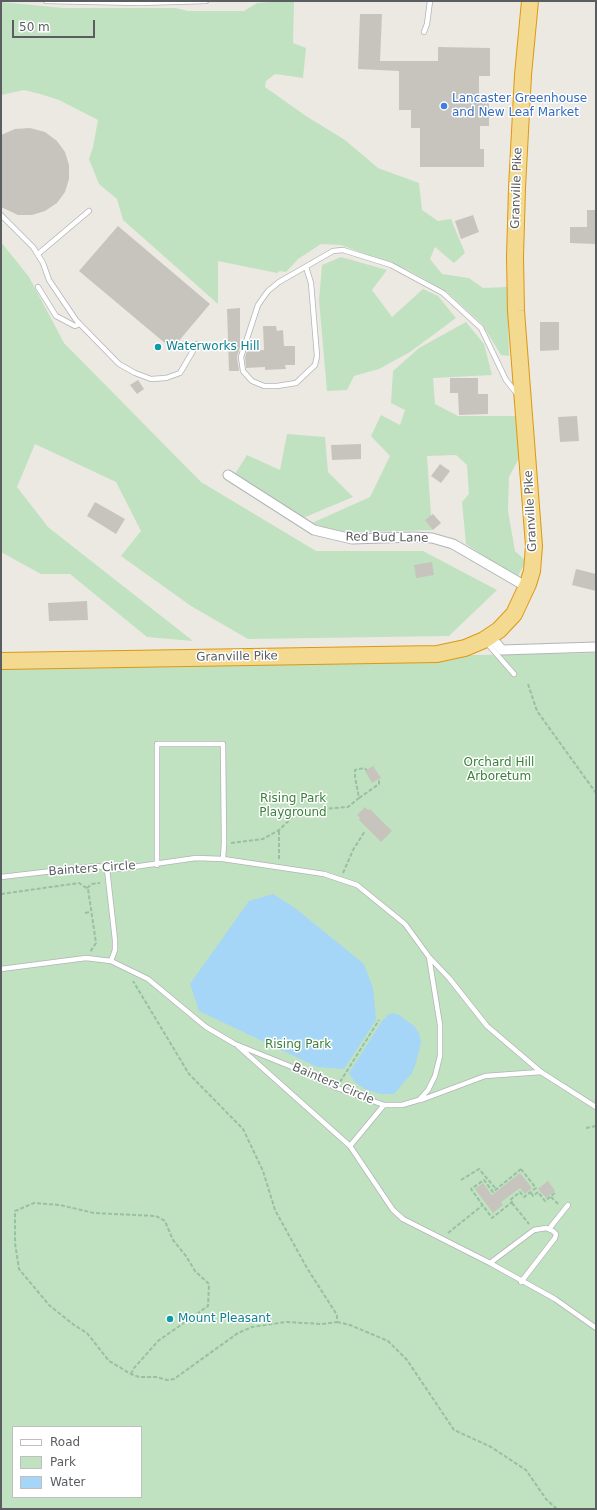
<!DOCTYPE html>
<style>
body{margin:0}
#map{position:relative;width:597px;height:1510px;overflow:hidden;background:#ece9e2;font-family:"DejaVu Sans",sans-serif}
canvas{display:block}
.frame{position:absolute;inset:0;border:2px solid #5a5e61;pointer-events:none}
.legend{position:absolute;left:12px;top:1426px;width:130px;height:72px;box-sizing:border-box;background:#fff;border:1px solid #bdbfc0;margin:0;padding:5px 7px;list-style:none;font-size:12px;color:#5a5e61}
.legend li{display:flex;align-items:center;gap:8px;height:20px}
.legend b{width:20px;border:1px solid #bdbfc0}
.scale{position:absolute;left:12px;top:20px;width:83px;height:18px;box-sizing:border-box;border:2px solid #5a5e61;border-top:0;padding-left:5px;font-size:12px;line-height:14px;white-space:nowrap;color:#5a5e61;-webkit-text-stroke:3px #fff;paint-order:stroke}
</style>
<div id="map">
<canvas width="597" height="1510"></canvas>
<div class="frame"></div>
<ul class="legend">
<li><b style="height:5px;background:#fff"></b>Road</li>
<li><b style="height:11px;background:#c0e2c0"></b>Park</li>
<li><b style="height:11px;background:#a5d6f8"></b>Water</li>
</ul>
<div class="scale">50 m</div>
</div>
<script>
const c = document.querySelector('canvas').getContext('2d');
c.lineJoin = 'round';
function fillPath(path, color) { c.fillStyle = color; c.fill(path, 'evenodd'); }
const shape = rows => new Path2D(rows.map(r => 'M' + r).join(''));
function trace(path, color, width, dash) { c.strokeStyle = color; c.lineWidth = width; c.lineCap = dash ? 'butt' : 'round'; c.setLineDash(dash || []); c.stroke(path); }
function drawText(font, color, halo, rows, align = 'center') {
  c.font = font + ' "DejaVu Sans",sans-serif'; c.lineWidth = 3; c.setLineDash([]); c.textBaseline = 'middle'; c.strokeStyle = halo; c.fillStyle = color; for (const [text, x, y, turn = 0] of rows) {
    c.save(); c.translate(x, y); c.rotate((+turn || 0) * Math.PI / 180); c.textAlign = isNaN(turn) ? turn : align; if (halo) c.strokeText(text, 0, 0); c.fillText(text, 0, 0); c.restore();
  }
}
const green = shape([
 [283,1,294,2,293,43,306,48,303,78,275,74,266,81,265,87,306,116,345,140,378,168,419,183,422,210,438,221,451,219,465,253,454,263,435,247,430,259,442,274,469,278,483,288,507,287,509,356,501,355,482,324,447,292,408,270,341,245,321,244,298,259,286,272,280,271,277,273,218,261,218,304,123,220,117,199,99,184,89,159,93,147,98,120,59,100,40,94,24,90,1,95,1,2,63,8,176,8,188,11,244,11,257,3],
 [1,242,29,277,64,343,201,482,316,551,423,551,497,590,449,636,248,639,191,606,121,556,141,531,116,482,35,444,17,487,48,527,193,641,147,637,70,574,41,574,1,552],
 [341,257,387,270,372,290,392,317,423,289,438,296,456,318,410,352,379,369,354,376,347,390,327,391,319,300,322,265],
 [466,322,484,344,492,375,433,378,435,404,458,416,516,416,519,458,509,477,508,511,515,551,526,561,517,578,466,544,462,502,469,494,467,465,456,455,427,456,432,530,335,533,312,523,370,497,390,456,371,436,381,415,400,425,405,410,391,403,393,371,419,348],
 [287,434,325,437,328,472,353,497,303,518,235,474,247,455,280,470],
 [596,653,596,1509,1,1509,1,663],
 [13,1427,141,1427,141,1497,13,1497]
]);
const water = shape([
 [273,894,295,908,364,964,373,988,376,1020,344,1069,317,1067,199,1011,190,984,249,901],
 [393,1013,399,1015,414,1026,419,1033,421,1042,416,1063,412,1073,394,1094,380,1094,365,1089,355,1082,349,1073,382,1021,389,1014]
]);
const building = shape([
 [360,14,382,14,380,61,438,61,438,47,490,48,490,76,479,76,479,102,489,102,489,126,480,126,480,149,484,149,484,167,420,167,420,128,411,128,411,110,399,110,399,71,358,69],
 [30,128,45,132,57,141,65,152,69,165,69,179,65,192,57,203,45,211,32,215,18,215,1,207,1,135,15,129],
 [587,210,596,210,596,244,570,243,570,227,587,227],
 [473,215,479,232,461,239,455,221],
 [118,226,210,304,172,349,79,271],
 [240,308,240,347,237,357,239,371,229,371,227,309],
 [540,322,559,322,559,350,540,351],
 [263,326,276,326,277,331,283,330,284,346,295,346,295,365,285,365,286,369,265,370,265,367,246,368,245,357,247,351,264,350],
 [450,378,478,378,478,394,488,394,488,414,459,415,458,393,450,393],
 [138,380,144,389,137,394,130,385],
 [577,416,579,441,560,442,558,417],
 [361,444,361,459,332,460,331,445],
 [440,464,450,471,441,483,431,476],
 [95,502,125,519,116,534,87,516],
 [433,514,441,523,433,530,425,520],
 [432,562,434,575,416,578,414,565],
 [576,569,596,574,596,591,572,585],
 [87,601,88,620,49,621,48,603],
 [373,766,381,778,372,783,365,771],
 [365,807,368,810,370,809,392,831,381,842,359,820,360,818,357,815],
 [520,1173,532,1188,525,1194,520,1188,501,1202,503,1205,493,1213,475,1189,483,1183,492,1195],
 [548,1181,555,1191,546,1198,538,1189]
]);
const path = shape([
 [528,684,537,711,596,793],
 [359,798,379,784,379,779],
 [231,843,263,839,279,830,299,811,348,807,359,798,355,777,355,770,364,768,367,770],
 [279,859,279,830],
 [343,873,353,850,365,831],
 [87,888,92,884,100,883],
 [1,894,79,883,88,889,96,943,90,952],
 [85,913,91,912],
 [340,1082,379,1020],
 [586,1128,596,1126],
 [521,1169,536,1188,524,1197,520,1192,510,1200,512,1202,492,1218,471,1189,484,1180,493,1192,521,1169],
 [461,1180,479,1169,496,1189],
 [531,1193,533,1196,538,1192,545,1201,556,1192],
 [551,1197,559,1205],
 [512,1203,529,1224],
 [448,1233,483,1205],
 [337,1322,350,1325,388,1341,407,1360,454,1430,491,1447,526,1470,546,1499,557,1509],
 [131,1374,134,1368,158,1341,208,1306,209,1284,195,1271,186,1256,173,1240,165,1221,156,1216,94,1213,60,1205,34,1203,15,1211,15,1243,19,1269,49,1305,74,1325,87,1333,109,1361,131,1374,139,1377,156,1377,167,1380,174,1379,238,1333,252,1327,286,1322,322,1324,337,1322,337,1315,307,1268,275,1210,263,1171,243,1129,189,1074,133,981]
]);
const lane = shape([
 [46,1,139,3,206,1],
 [424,32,427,24,430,1],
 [1,215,33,247,43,263,49,280,76,320,119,364,135,373,151,379,166,378,180,373,197,344],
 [38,254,89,211],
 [306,267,311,283,317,356,315,365,296,383,277,386,264,386,252,381,243,371,241,357,258,305,268,291,279,282,333,251,343,250,391,265,443,293,481,328,506,380,518,395],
 [38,287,56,316,75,326,80,324],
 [486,642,514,674],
 [157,865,157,744,223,744,224,843,223,859],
 [107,869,115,940,115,950,111,961],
 [1,877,96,866,119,869,196,858,223,859,324,874,357,885,405,924,429,957,440,1025,440,1056,435,1076,428,1090,419,1100,402,1105,384,1105,337,1088,297,1069,235,1044,206,1027,148,979,111,961,86,958,1,969],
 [429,957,449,978,487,1026,541,1072,596,1107],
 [238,1046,350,1146,393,1210,403,1219,490,1263,555,1299,596,1328],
 [421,1100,485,1076,541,1072],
 [350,1146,384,1105],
 [549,1229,568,1205],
 [490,1263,534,1230,546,1228,553,1231,556,1234,555,1238,521,1282]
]);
const street = shape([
 [228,475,314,530,352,539,413,537,432,538,453,544,527,587],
 [490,636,502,650,596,647]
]);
const highway = shape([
 [1,661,437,654,465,648,484,640,499,630,514,614,528,584,532,571,534,546,516,311,515,257,517,188,523,75,530,1]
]);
const markers = [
 [444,106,4,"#3f7fe0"],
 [158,347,4,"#0f9aa8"],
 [170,1319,4,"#0f9aa8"]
];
const shopNames = [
 ["Lancaster Greenhouse",452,99],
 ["and New Leaf Market",452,113]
];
const streetNames = [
 ["Granville Pike",517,188,-88],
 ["Granville Pike",531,511,-93],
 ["Red Bud Lane",387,538,1],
 ["Granville Pike",237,657,-1],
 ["Bainters Circle",92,869,-4],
 ["Bainters Circle",333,1084,23]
];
const cultureNames = [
 ["Waterworks Hill",166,347],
 ["Mount Pleasant",178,1319]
];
const parkNames = [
 ["Orchard Hill",499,763],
 ["Arboretum",499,777],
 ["Rising Park",293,799],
 ["Playground",293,813],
 ["Rising Park",298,1045]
];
fillPath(green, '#c0e2c0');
fillPath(water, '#a5d6f8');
fillPath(building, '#c7c4be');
trace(lane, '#b2b4b8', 6);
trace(street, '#b2b4b8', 11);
trace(highway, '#dd9811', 18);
trace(path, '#98c0a3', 2, [4, 2]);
trace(lane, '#fff', 4.5);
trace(street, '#fff', 9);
trace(highway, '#f4d990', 16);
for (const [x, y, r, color] of markers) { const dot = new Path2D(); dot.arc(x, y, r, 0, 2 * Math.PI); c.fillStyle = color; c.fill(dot); trace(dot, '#fff', 1.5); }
drawText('12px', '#366cbe', '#fff', shopNames, 'left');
drawText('12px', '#5a5e61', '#fff', streetNames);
drawText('12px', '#0d838f', '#fff', cultureNames, 'left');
drawText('12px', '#3b803c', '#fff', parkNames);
</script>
